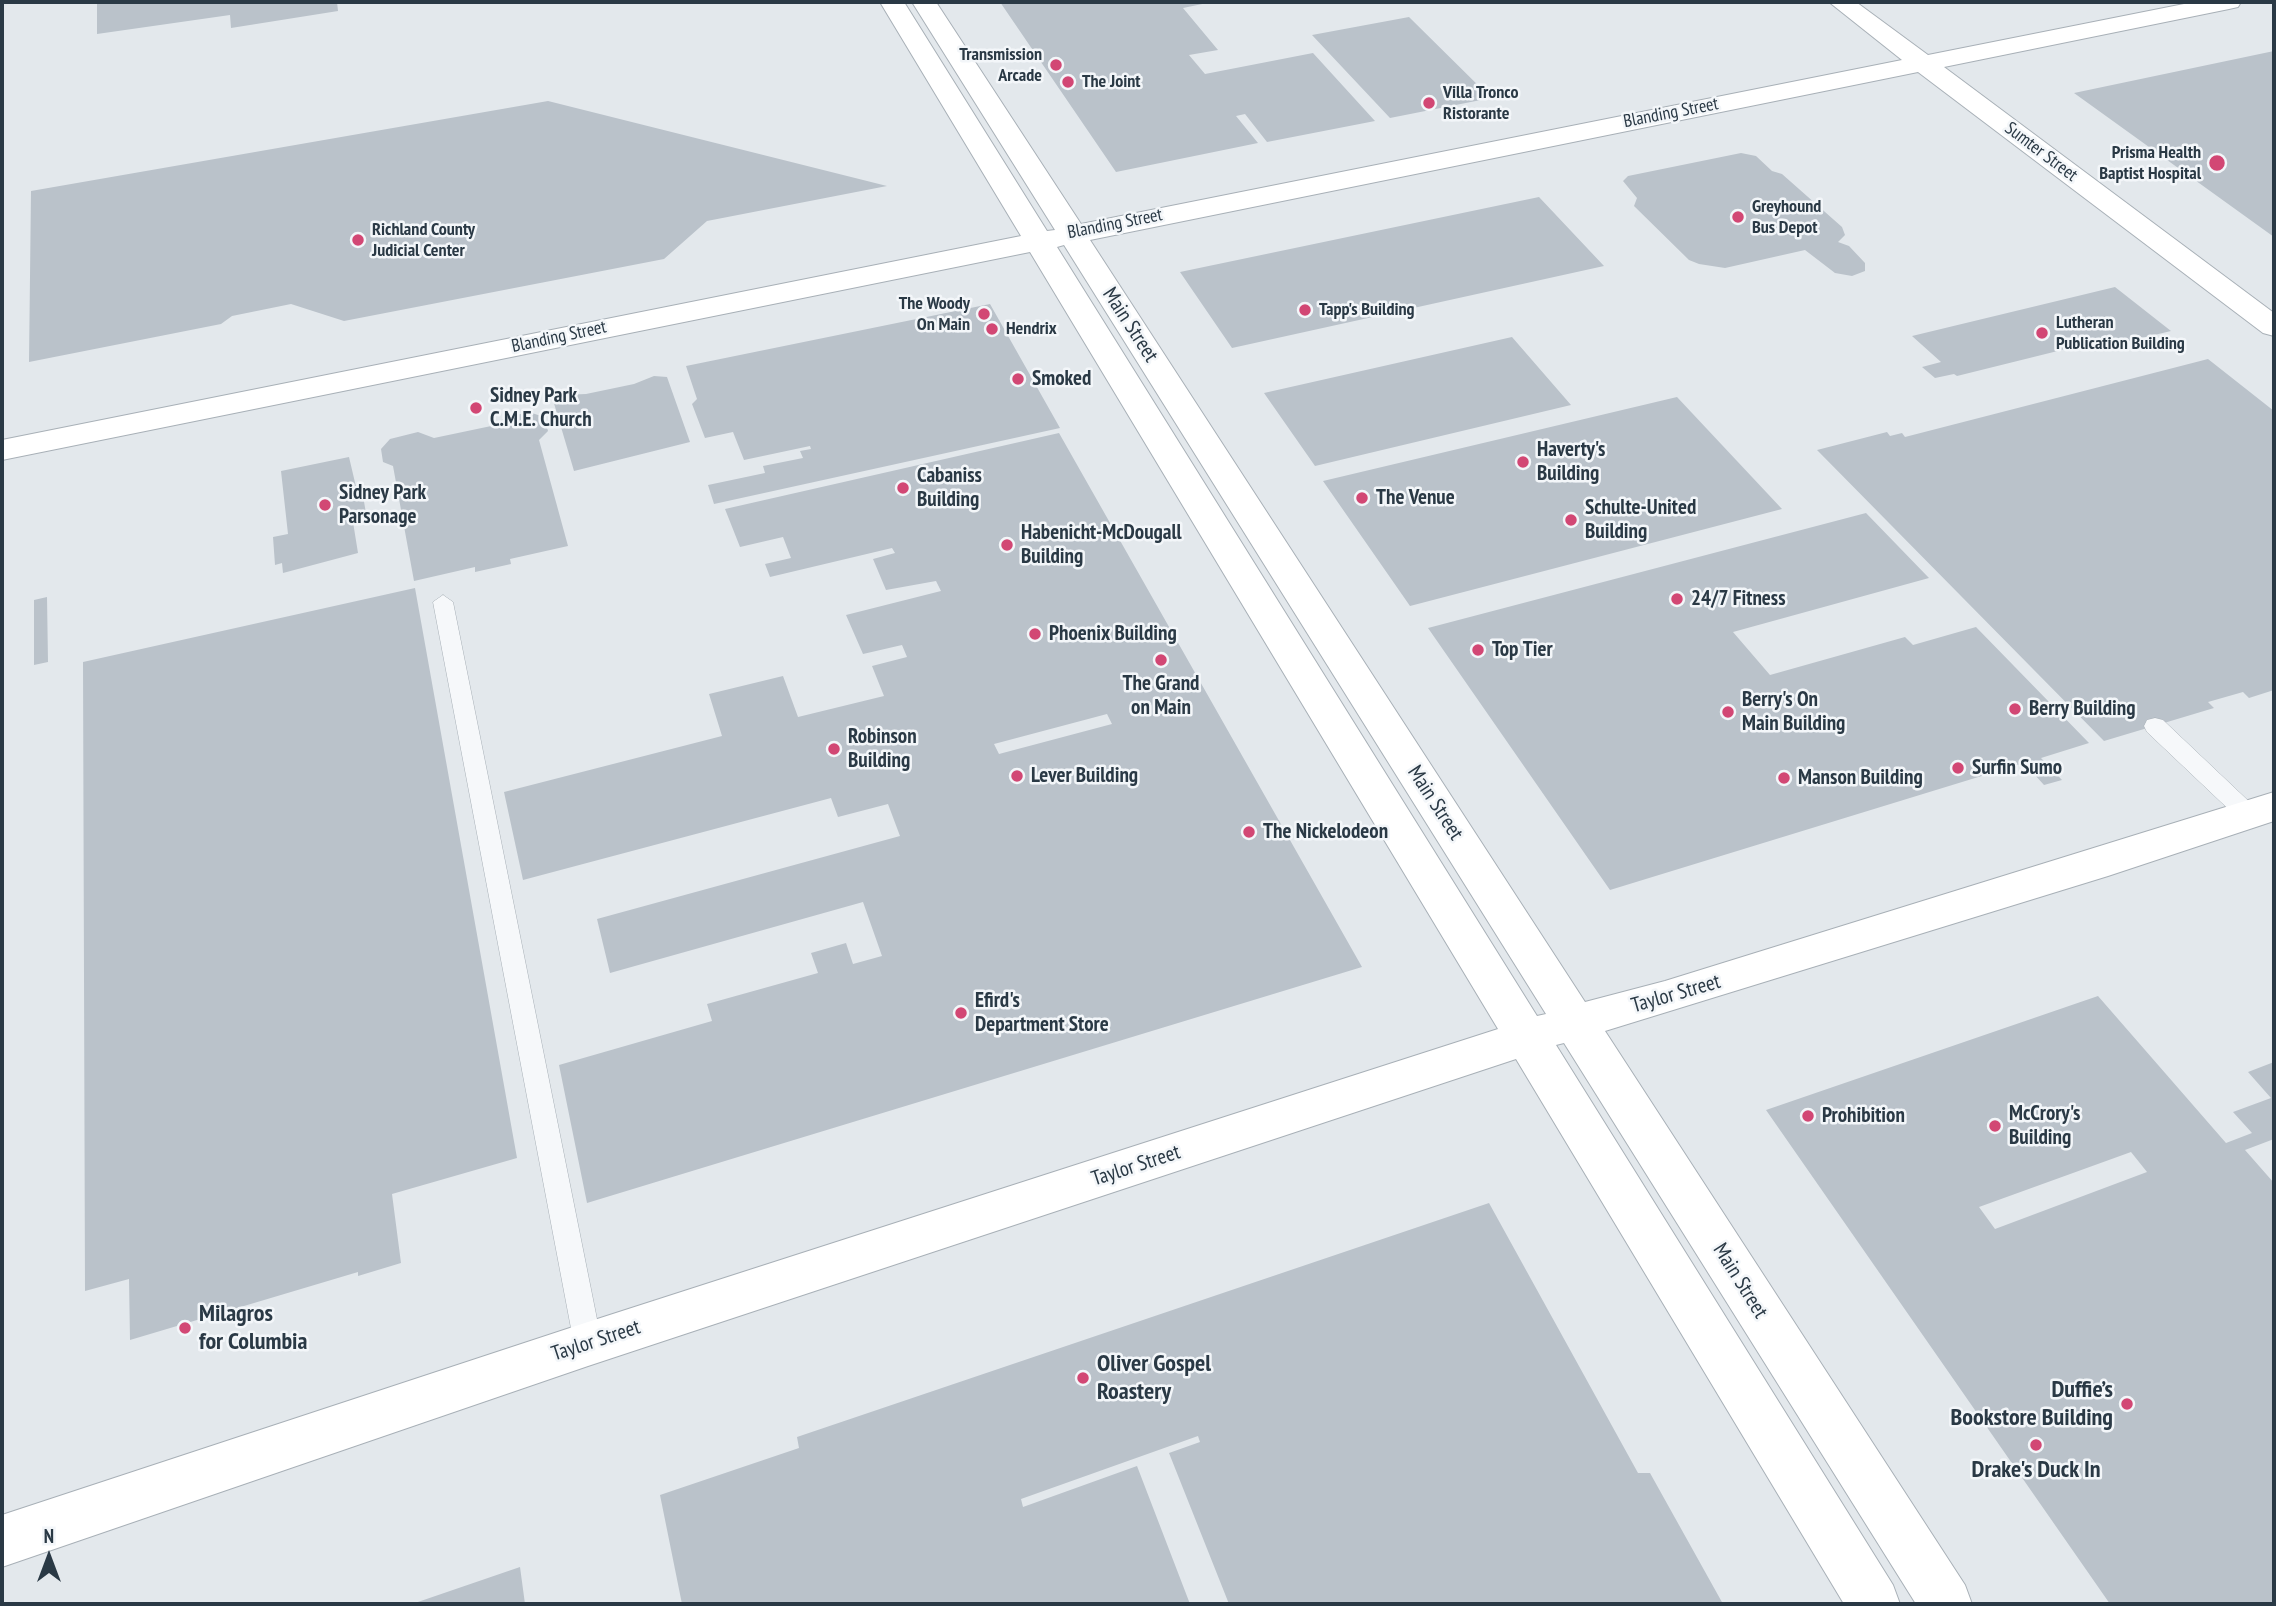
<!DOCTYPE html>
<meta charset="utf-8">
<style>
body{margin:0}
#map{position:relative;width:2276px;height:1606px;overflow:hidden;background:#e3e8ec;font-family:"PT Sans Narrow",sans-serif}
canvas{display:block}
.frame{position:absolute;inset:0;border:4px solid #2a3945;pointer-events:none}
.north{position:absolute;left:14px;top:1522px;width:70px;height:70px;-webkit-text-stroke:5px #f3f6f9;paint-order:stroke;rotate:0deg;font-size:19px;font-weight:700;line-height:28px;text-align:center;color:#2a3945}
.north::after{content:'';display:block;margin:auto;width:24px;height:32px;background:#2a3945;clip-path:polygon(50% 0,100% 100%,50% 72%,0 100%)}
</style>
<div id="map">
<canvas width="2276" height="1606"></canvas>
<div class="frame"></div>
<div class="north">N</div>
</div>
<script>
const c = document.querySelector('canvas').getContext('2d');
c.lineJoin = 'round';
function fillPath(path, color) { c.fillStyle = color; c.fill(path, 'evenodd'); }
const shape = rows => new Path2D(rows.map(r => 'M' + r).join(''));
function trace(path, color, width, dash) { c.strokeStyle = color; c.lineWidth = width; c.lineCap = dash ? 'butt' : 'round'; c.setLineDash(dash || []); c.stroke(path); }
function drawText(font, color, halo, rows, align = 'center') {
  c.font = font + ' "PT Sans Narrow",sans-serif'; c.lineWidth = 5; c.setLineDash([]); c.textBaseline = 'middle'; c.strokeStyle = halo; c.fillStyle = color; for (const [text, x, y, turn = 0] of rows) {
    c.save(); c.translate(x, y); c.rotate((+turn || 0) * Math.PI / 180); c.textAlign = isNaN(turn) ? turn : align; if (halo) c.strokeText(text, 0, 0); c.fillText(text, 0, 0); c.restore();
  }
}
const building = shape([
 [97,2,337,2,338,11,231,28,230,15,97,34],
 [1000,2,1212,2,1183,8,1218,50,1189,55,1205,74,1313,53,1375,121,1267,142,1245,114,1236,116,1258,143,1116,172],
 [1409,17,1491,98,1390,118,1312,35],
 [2274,51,2274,237,2074,93],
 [548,101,887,186,707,221,664,259,344,321,291,304,232,316,221,324,29,362,31,191],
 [1741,153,1756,156,1772,171,1782,174,1842,227,1845,235,1838,242,1849,246,1865,263,1865,271,1852,276,1835,273,1805,250,1725,268,1699,264,1689,260,1634,206,1637,198,1623,181,1628,176],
 [1539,197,1604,266,1232,348,1180,272],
 [2115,287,2171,331,2117,344,2110,338,1957,376,1954,374,1935,378,1922,367,1941,362,1912,336],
 [990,304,1060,428,714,504,708,485,765,473,763,466,803,458,800,451,811,449,810,446,744,460,733,432,705,438,692,404,697,399,686,366],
 [1512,337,1571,405,1315,466,1264,393],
 [2208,359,2274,411,2274,690,2249,698,2243,692,2208,702,2214,708,2104,741,1817,450,1887,432,1890,436,1902,433,1905,437],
 [654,376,667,377,690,442,574,471,553,400,563,395,586,394,634,384],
 [1677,397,1782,509,1410,606,1323,481],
 [529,412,544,417,548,431,539,440,568,546,510,559,511,564,475,572,475,567,414,581,393,466,383,462,381,449,390,439,418,432,434,438,496,425,504,418],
 [1059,433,1362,967,587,1203,559,1065,712,1021,707,1004,818,973,811,953,846,943,853,964,882,956,863,902,610,973,597,919,900,836,888,804,838,817,831,798,523,880,504,792,722,736,709,694,783,676,798,717,884,696,872,666,907,657,902,645,863,654,846,615,941,591,936,581,886,590,873,559,895,553,892,548,770,577,765,564,791,558,783,537,740,547,725,509],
 [1107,714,1112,724,999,754,994,744],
 [349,457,357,491,362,490,367,519,353,522,358,553,283,573,282,563,275,565,273,537,288,534,281,471],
 [1866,513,1929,578,1733,632,1770,675,1905,637,1913,645,1976,627,2089,743,2041,758,2062,780,2044,785,2024,763,1610,890,1428,628],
 [415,588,517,1158,392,1194,401,1263,358,1276,358,1272,130,1340,129,1279,85,1291,83,662],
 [47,597,48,662,34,665,34,600],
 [2098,996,2226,1143,2252,1133,2233,1112,2271,1098,2248,1072,2274,1062,2274,1139,2245,1150,2274,1183,2274,1604,2110,1604,1766,1110],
 [2131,1152,2147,1172,1995,1229,1979,1207],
 [1489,1203,1638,1473,1650,1473,1723,1604,1229,1604,1169,1453,1200,1442,1198,1436,1021,1499,1023,1507,1137,1466,1190,1604,682,1604,660,1495,799,1448,797,1437],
 [520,1567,525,1604,412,1604]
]);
const lane = shape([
 [443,595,453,602,602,1344,598,1353,588,1357,578,1353,574,1344,433,602,443,595],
 [2155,718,2163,720,2257,809,2260,815,2257,821,2249,824,2241,821,2147,732,2144,726,2147,720,2155,718]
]);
const secondary = shape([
 [880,2,904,2,1047,231,1055,230,912,2,936,2,1081,224,1902,60,1829,2,1856,2,1928,55,2194,2,2241,2,2238,7,2229,9,1944,67,2274,313,2274,336,2263,333,1918,72,1090,240,1585,1002,1665,981,2274,792,2274,821,2108,876,1605,1031,1965,1585,1972,1604,1916,1604,1564,1043,1556,1045,1893,1585,1900,1604,1844,1604,1516,1059,588,1366,2,1567,2,1515,588,1322,1498,1029,1030,252,2,460,2,440,1021,236,880,2],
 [1064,245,1546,1014,1537,1016,1057,247,1064,245]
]);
const markers = [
 [1056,65,7,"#d24774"],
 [1068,82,7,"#d24774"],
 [1429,103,7,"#d24774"],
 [2217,163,9,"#d24774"],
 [1738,217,7,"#d24774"],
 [358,240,7,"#d24774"],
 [1305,310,7,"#d24774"],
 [984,314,7,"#d24774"],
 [992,329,7,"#d24774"],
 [2042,333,7,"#d24774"],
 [1018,379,7,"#d24774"],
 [476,408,7,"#d24774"],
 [1523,462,7,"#d24774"],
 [903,488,7,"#d24774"],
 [1362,498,7,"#d24774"],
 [325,505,7,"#d24774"],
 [1571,520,7,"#d24774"],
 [1007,545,7,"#d24774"],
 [1677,599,7,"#d24774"],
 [1035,634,7,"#d24774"],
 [1478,650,7,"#d24774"],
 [1161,660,7,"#d24774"],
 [2015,709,7,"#d24774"],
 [1728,712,7,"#d24774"],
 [834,749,7,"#d24774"],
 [1958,768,7,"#d24774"],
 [1017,776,7,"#d24774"],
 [1784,778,7,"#d24774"],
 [1249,832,7,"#d24774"],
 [961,1013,7,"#d24774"],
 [1808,1116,7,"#d24774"],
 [1995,1126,7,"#d24774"],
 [185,1328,7,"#d24774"],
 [1083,1378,7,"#d24774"],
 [2127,1404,7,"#d24774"],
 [2036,1445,7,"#d24774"]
];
const farPoinames = [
 ["Transmission",1042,55,"right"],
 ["Arcade",1042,76,"right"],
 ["The Joint",1082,82],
 ["Villa Tronco",1443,93],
 ["Ristorante",1443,114],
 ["Prisma Health",2201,153,"right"],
 ["Baptist Hospital",2201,174,"right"],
 ["Greyhound",1752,207],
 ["Bus Depot",1752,228],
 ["Richland County",372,230],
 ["Judicial Center",372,251],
 ["The Woody",970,304,"right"],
 ["On Main",970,325,"right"],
 ["Tapp's Building",1319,310],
 ["Lutheran",2056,323],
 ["Publication Building",2056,344],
 ["Hendrix",1006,329]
];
const farStreetnames = [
 ["Blanding Street",1671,113,-11],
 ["Sumter Street",2041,152,37],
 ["Blanding Street",1115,224,-11],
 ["Blanding Street",559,337,-12]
];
const streetNames = [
 ["Main Street",1130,325,57],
 ["Main Street",1435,803,57],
 ["Taylor Street",1676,994,-16],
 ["Taylor Street",1136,1166,-18],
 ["Main Street",1740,1281,58],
 ["Taylor Street",596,1341,-18]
];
const poiNames = [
 ["Smoked",1032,379],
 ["Sidney Park",490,396],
 ["C.M.E. Church",490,420],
 ["Haverty's",1537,450],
 ["Building",1537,474],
 ["Cabaniss",917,476],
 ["Building",917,500],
 ["Sidney Park",339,493],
 ["Parsonage",339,517],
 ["The Venue",1376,498],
 ["Schulte-United",1585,508],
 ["Building",1585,532],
 ["Habenicht-McDougall",1021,533],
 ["Building",1021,557],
 ["24/7 Fitness",1691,599],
 ["Phoenix Building",1049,634],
 ["Top Tier",1492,650],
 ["The Grand",1161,684,"center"],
 ["on Main",1161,708,"center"],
 ["Berry's On",1742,700],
 ["Main Building",1742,724],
 ["Berry Building",2029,709],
 ["Robinson",848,737],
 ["Building",848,761],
 ["Surfin Sumo",1972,768],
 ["Lever Building",1031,776],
 ["Manson Building",1798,778],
 ["The Nickelodeon",1263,832],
 ["Efird's",975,1001],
 ["Department Store",975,1025],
 ["McCrory's",2009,1114],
 ["Building",2009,1138],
 ["Prohibition",1822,1116]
];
const nearPoinames = [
 ["Milagros",199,1314],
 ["for Columbia",199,1342],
 ["Oliver Gospel",1097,1364],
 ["Roastery",1097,1392],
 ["Duffie’s",2113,1390,"right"],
 ["Bookstore Building",2113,1418,"right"],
 ["Drake's Duck In",2036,1470,"center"]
];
fillPath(building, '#bac2ca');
trace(lane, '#a8b0b7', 1);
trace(secondary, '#a8b0b7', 2);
fillPath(lane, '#f6f8fa');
fillPath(secondary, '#fff');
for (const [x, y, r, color] of markers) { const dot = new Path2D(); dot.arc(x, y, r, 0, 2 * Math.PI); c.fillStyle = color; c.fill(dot); trace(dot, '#f3f6f9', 2.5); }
drawText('bold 18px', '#2a3945', '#f3f6f9', farPoinames, 'left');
drawText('18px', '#2a3945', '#f3f6f9', farStreetnames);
drawText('21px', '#2a3945', '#f3f6f9', streetNames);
drawText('bold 21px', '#2a3945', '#f3f6f9', poiNames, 'left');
drawText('bold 24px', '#2a3945', '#f3f6f9', nearPoinames, 'left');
</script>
